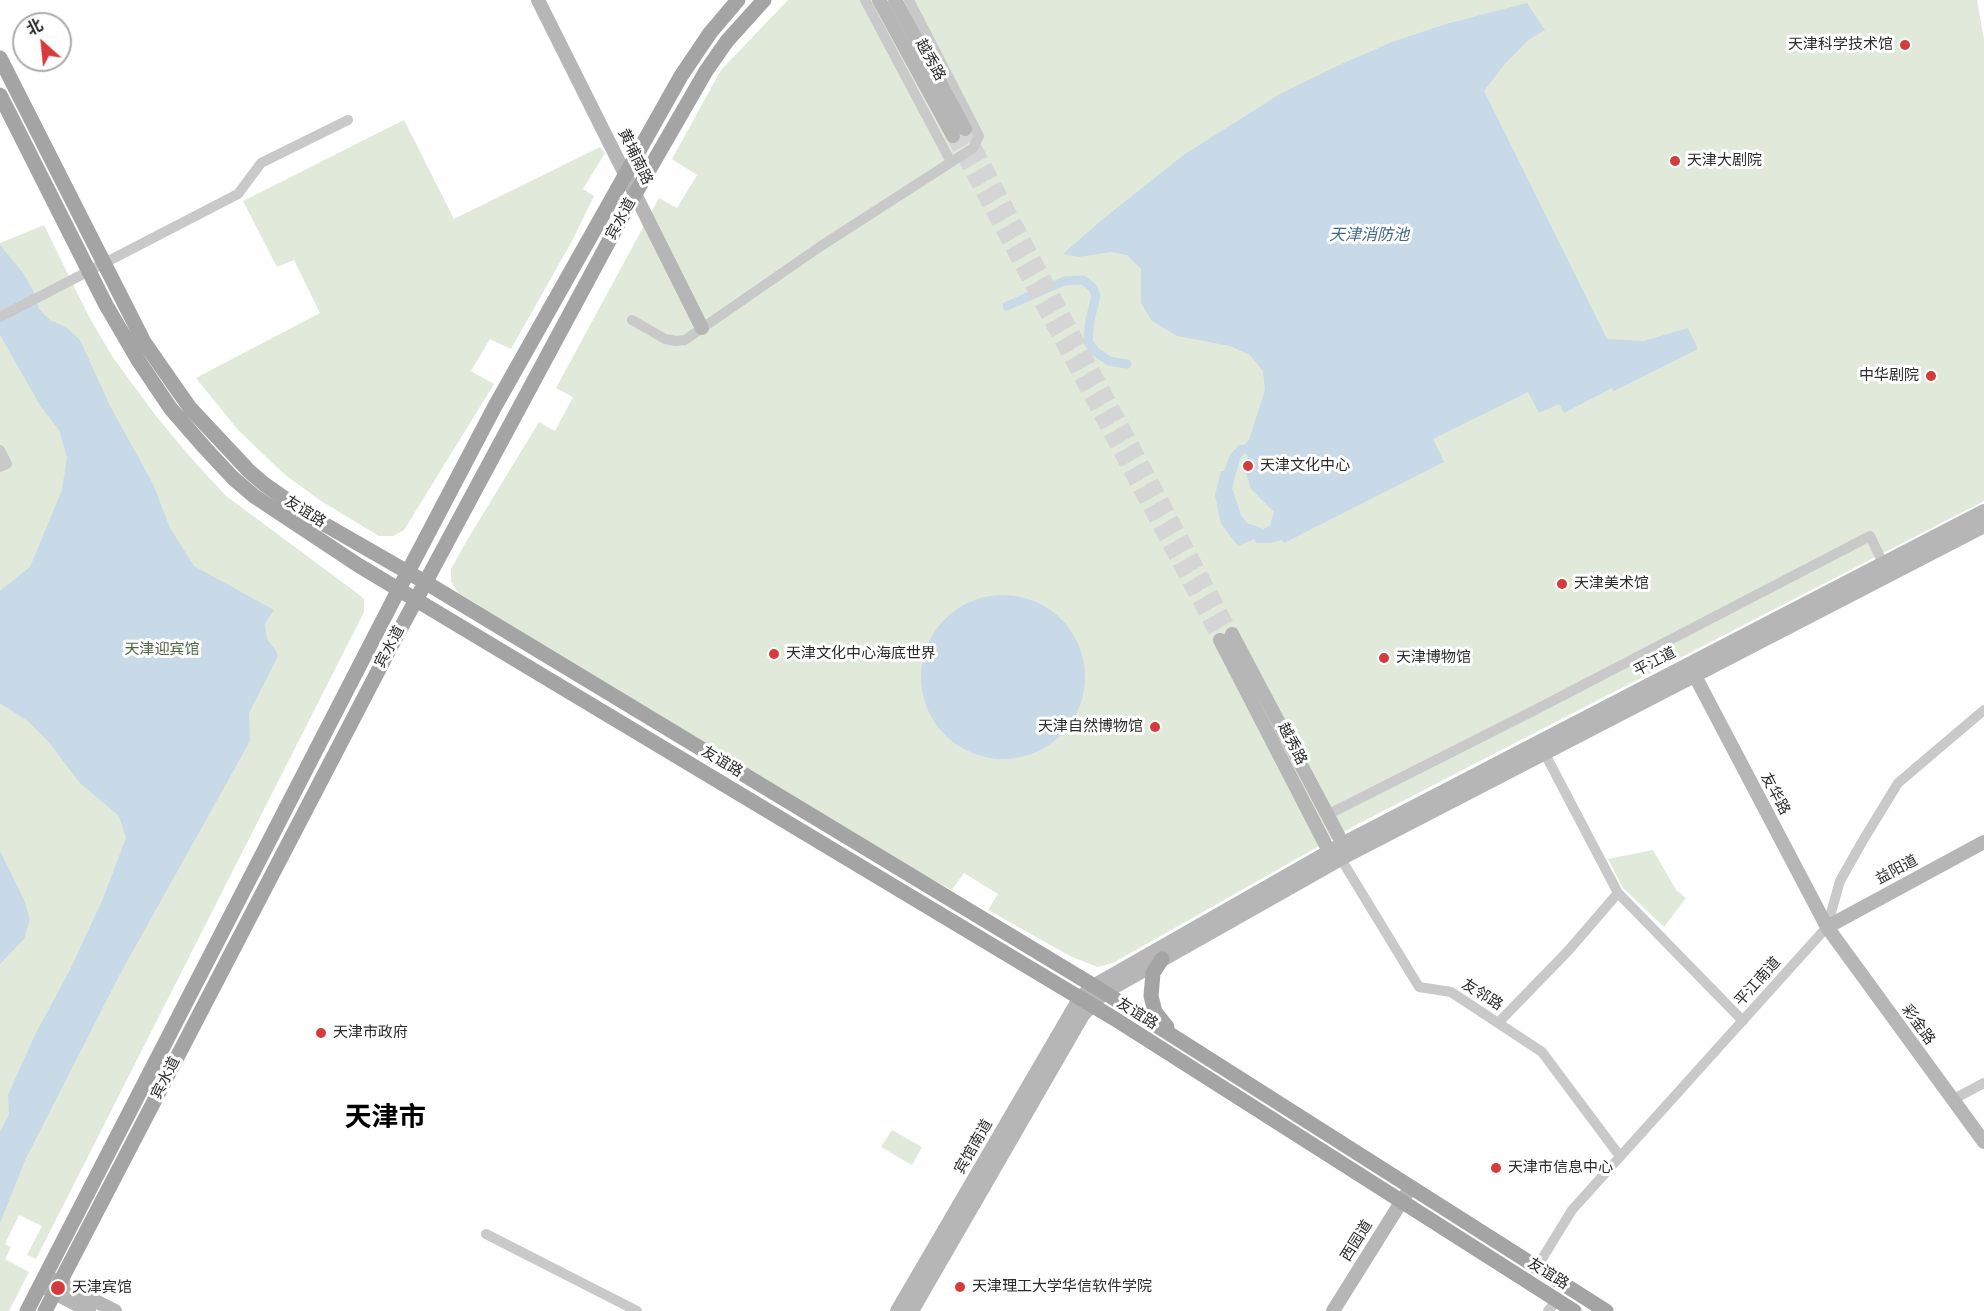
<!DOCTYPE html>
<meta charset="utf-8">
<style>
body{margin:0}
#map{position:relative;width:1984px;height:1311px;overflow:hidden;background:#fff;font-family:Arial,"Noto Sans SC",sans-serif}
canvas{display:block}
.north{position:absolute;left:12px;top:12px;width:60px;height:60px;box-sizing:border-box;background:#fff;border:2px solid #ababab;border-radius:50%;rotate:333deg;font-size:16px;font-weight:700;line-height:24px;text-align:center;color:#2c2c2c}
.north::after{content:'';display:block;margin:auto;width:21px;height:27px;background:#d53b3c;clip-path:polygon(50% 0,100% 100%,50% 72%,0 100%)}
</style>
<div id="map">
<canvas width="1984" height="1311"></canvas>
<div class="north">北</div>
</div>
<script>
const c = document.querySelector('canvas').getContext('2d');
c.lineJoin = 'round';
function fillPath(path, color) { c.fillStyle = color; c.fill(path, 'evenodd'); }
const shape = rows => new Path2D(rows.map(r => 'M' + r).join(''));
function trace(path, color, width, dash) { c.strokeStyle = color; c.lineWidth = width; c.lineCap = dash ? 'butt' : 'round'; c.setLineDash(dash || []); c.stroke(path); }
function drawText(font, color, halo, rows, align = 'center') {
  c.font = font + ' Arial,"Noto Sans SC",sans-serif'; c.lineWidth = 6; c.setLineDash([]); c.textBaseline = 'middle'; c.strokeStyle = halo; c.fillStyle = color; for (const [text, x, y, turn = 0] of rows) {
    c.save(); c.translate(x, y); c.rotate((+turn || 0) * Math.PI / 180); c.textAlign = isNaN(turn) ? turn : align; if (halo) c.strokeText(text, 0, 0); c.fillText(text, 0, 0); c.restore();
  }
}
const green = shape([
 [788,0,1977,0,1984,39,1984,501,1358,824,1113,963,1098,967,1072,957,988,910,998,894,964,873,952,890,869,846,457,592,451,581,451,569,466,542,539,422,555,431,573,397,556,388,659,198,677,208,697,175,672,159,721,70],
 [404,120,454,219,600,147,605,153,583,189,594,196,572,241,511,349,490,339,471,371,494,384,404,530,393,536,379,536,321,501,284,474,238,430,196,378,320,313,294,260,277,267,243,201],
 [44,225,88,315,112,356,156,416,191,458,226,496,357,593,364,599,364,612,36,1259,27,1255,42,1226,19,1215,5,1244,11,1247,5,1259,29,1272,9,1311,0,1311,0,243],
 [1653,850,1676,890,1686,898,1664,927,1623,888,1608,859],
 [892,1130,922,1147,912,1165,881,1147]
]);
const water = shape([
 [1527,3,1545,30,1528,40,1504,65,1484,91,1607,339,1644,341,1688,328,1698,349,1614,391,1612,388,1564,413,1559,404,1539,413,1528,392,1433,439,1444,462,1284,543,1282,540,1271,543,1257,543,1254,539,1238,546,1221,524,1215,495,1221,471,1224,471,1230,455,1239,445,1244,445,1249,440,1265,390,1263,371,1250,355,1230,346,1177,336,1152,321,1141,303,1141,269,1127,255,1111,252,1078,257,1063,254,1103,219,1185,154,1280,94,1335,67,1392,42,1446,24],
 [1244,453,1248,455,1245,469,1251,489,1274,512,1270,525,1264,529,1247,523,1241,515,1232,488,1240,459],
 [0,245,23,273,33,290,39,309,50,320,66,327,80,340,110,406,153,484,170,528,194,566,274,610,265,624,267,639,276,651,278,656,249,713,250,741,120,974,25,1160,0,1223,0,1132,9,1114,8,1095,36,1033,70,970,102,901,126,838,119,816,80,783,48,741,29,722,0,703,0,591,30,567,62,490,67,457,59,430,41,407,0,335],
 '921 677a82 82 0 1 1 164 0a82 82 0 1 1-164 0Z',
 [0,851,24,900,30,919,24,939,0,964]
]);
const canal = shape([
 [1007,306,1064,281,1083,280,1093,288,1096,296,1090,320,1088,342,1096,352,1109,361,1127,364]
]);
const secondaryTunnel = shape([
 [965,129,1232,634],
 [953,136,1220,640]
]);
const street = shape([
 [865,0,951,162],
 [0,317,238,194,261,163,348,120],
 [632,320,665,339,676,341,685,340,821,246,973,148,979,136,909,0],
 [0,450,7,464,0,467],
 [1545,754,1618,893,1743,1021],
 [1327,815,1535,710,1870,536,1883,563],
 [1341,859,1419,987,1451,992,1542,1052,1619,1155],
 [1498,1023,1568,951,1618,893],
 [1952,1100,1984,1083],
 [486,1234,637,1311],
 [1537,1267,1572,1210,1827,927,1840,881,1862,842,1898,783,1984,710],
 [1548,1311,1557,1300]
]);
const secondary = shape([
 [538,0,702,328],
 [879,0,953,136],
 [895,0,965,129],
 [1232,634,1346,850],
 [1220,640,1333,859],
 [1695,676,1827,927,1984,1142],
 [1827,927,1984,842],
 [50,1278,115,1311],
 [45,1288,89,1311],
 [897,1311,1079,999,1093,986,1342,844,1984,511],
 [912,1311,1083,1015,1104,993,1348,855,1984,526],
 [1333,1311,1410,1188]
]);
const primary = shape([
 [0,58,144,342,190,408,249,471,264,484,310,516,425,582,1099,989,1606,1311],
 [0,95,106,305,138,360,171,409,205,448,233,478,254,496,358,565,1115,1019,1574,1311],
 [1162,959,1153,973,1151,996,1155,1012,1167,1027],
 [27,1311,399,589,494,408,681,76,710,33,738,0],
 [45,1311,389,650,623,215,706,71,727,41,764,0]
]);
const markers = [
 [1905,45,6,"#d53b3c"],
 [1675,161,6,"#d53b3c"],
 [1931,376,6,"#d53b3c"],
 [1248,466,6,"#d53b3c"],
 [1562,584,6,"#d53b3c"],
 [774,654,6,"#d53b3c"],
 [1384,658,6,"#d53b3c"],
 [1155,727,6,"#d53b3c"],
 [321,1033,6,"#d53b3c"],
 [1496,1168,6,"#d53b3c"],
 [960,1287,6,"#d53b3c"],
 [58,1288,8,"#d53b3c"]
];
const poiNames = [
 ["天津科学技术馆",1893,45,"right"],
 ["天津大剧院",1687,161],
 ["中华剧院",1919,376,"right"],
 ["天津文化中心",1260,466],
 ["天津美术馆",1574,584],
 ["天津文化中心海底世界",786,654],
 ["天津博物馆",1396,658],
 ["天津自然博物馆",1143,727,"right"],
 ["天津市政府",333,1033],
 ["天津市信息中心",1508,1168],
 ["天津理工大学华信软件学院",972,1287],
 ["天津宾馆",72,1288]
];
const streetNames = [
 ["越秀路",930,60,61],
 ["黄埔南路",635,157,64],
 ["宾水道",621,219,-61],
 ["友谊路",305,512,32],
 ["宾水道",390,647,-62],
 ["平江道",1655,662,-27],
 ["越秀路",1292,744,63],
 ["友谊路",722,762,31],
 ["友华路",1775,794,62],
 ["益阳道",1897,870,-28],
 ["平江南道",1758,982,-48],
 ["友邻路",1482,995,32],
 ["友谊路",1137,1014,32],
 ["彩金路",1918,1025,54],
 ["宾水道",166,1078,-63],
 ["宾馆南道",974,1147,-60],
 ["西园道",1357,1241,-58],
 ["友谊路",1548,1274,32]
];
const parkNames = [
 ["天津迎宾馆",162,650]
];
const waterNames = [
 ["天津消防池",1369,236]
];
const townNames = [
 ["天津市",385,1119]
];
fillPath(green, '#e1e9da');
fillPath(water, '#c8d9e7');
trace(canal, '#c8d9e7', 9);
trace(secondaryTunnel, '#d5d5d5', 14, [14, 7]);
trace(street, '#c9c9c9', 10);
trace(secondary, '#b6b6b6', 14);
trace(primary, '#a4a4a4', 15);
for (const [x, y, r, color] of markers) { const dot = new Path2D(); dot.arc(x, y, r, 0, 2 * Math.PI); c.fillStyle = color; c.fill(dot); trace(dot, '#fff', 2); }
drawText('15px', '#2c2c2c', '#fff', poiNames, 'left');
drawText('15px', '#2c2c2c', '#fff', streetNames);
drawText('15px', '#4d633e', '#fff', parkNames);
drawText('italic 16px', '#416786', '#fff', waterNames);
drawText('bold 27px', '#000', '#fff', townNames);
</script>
